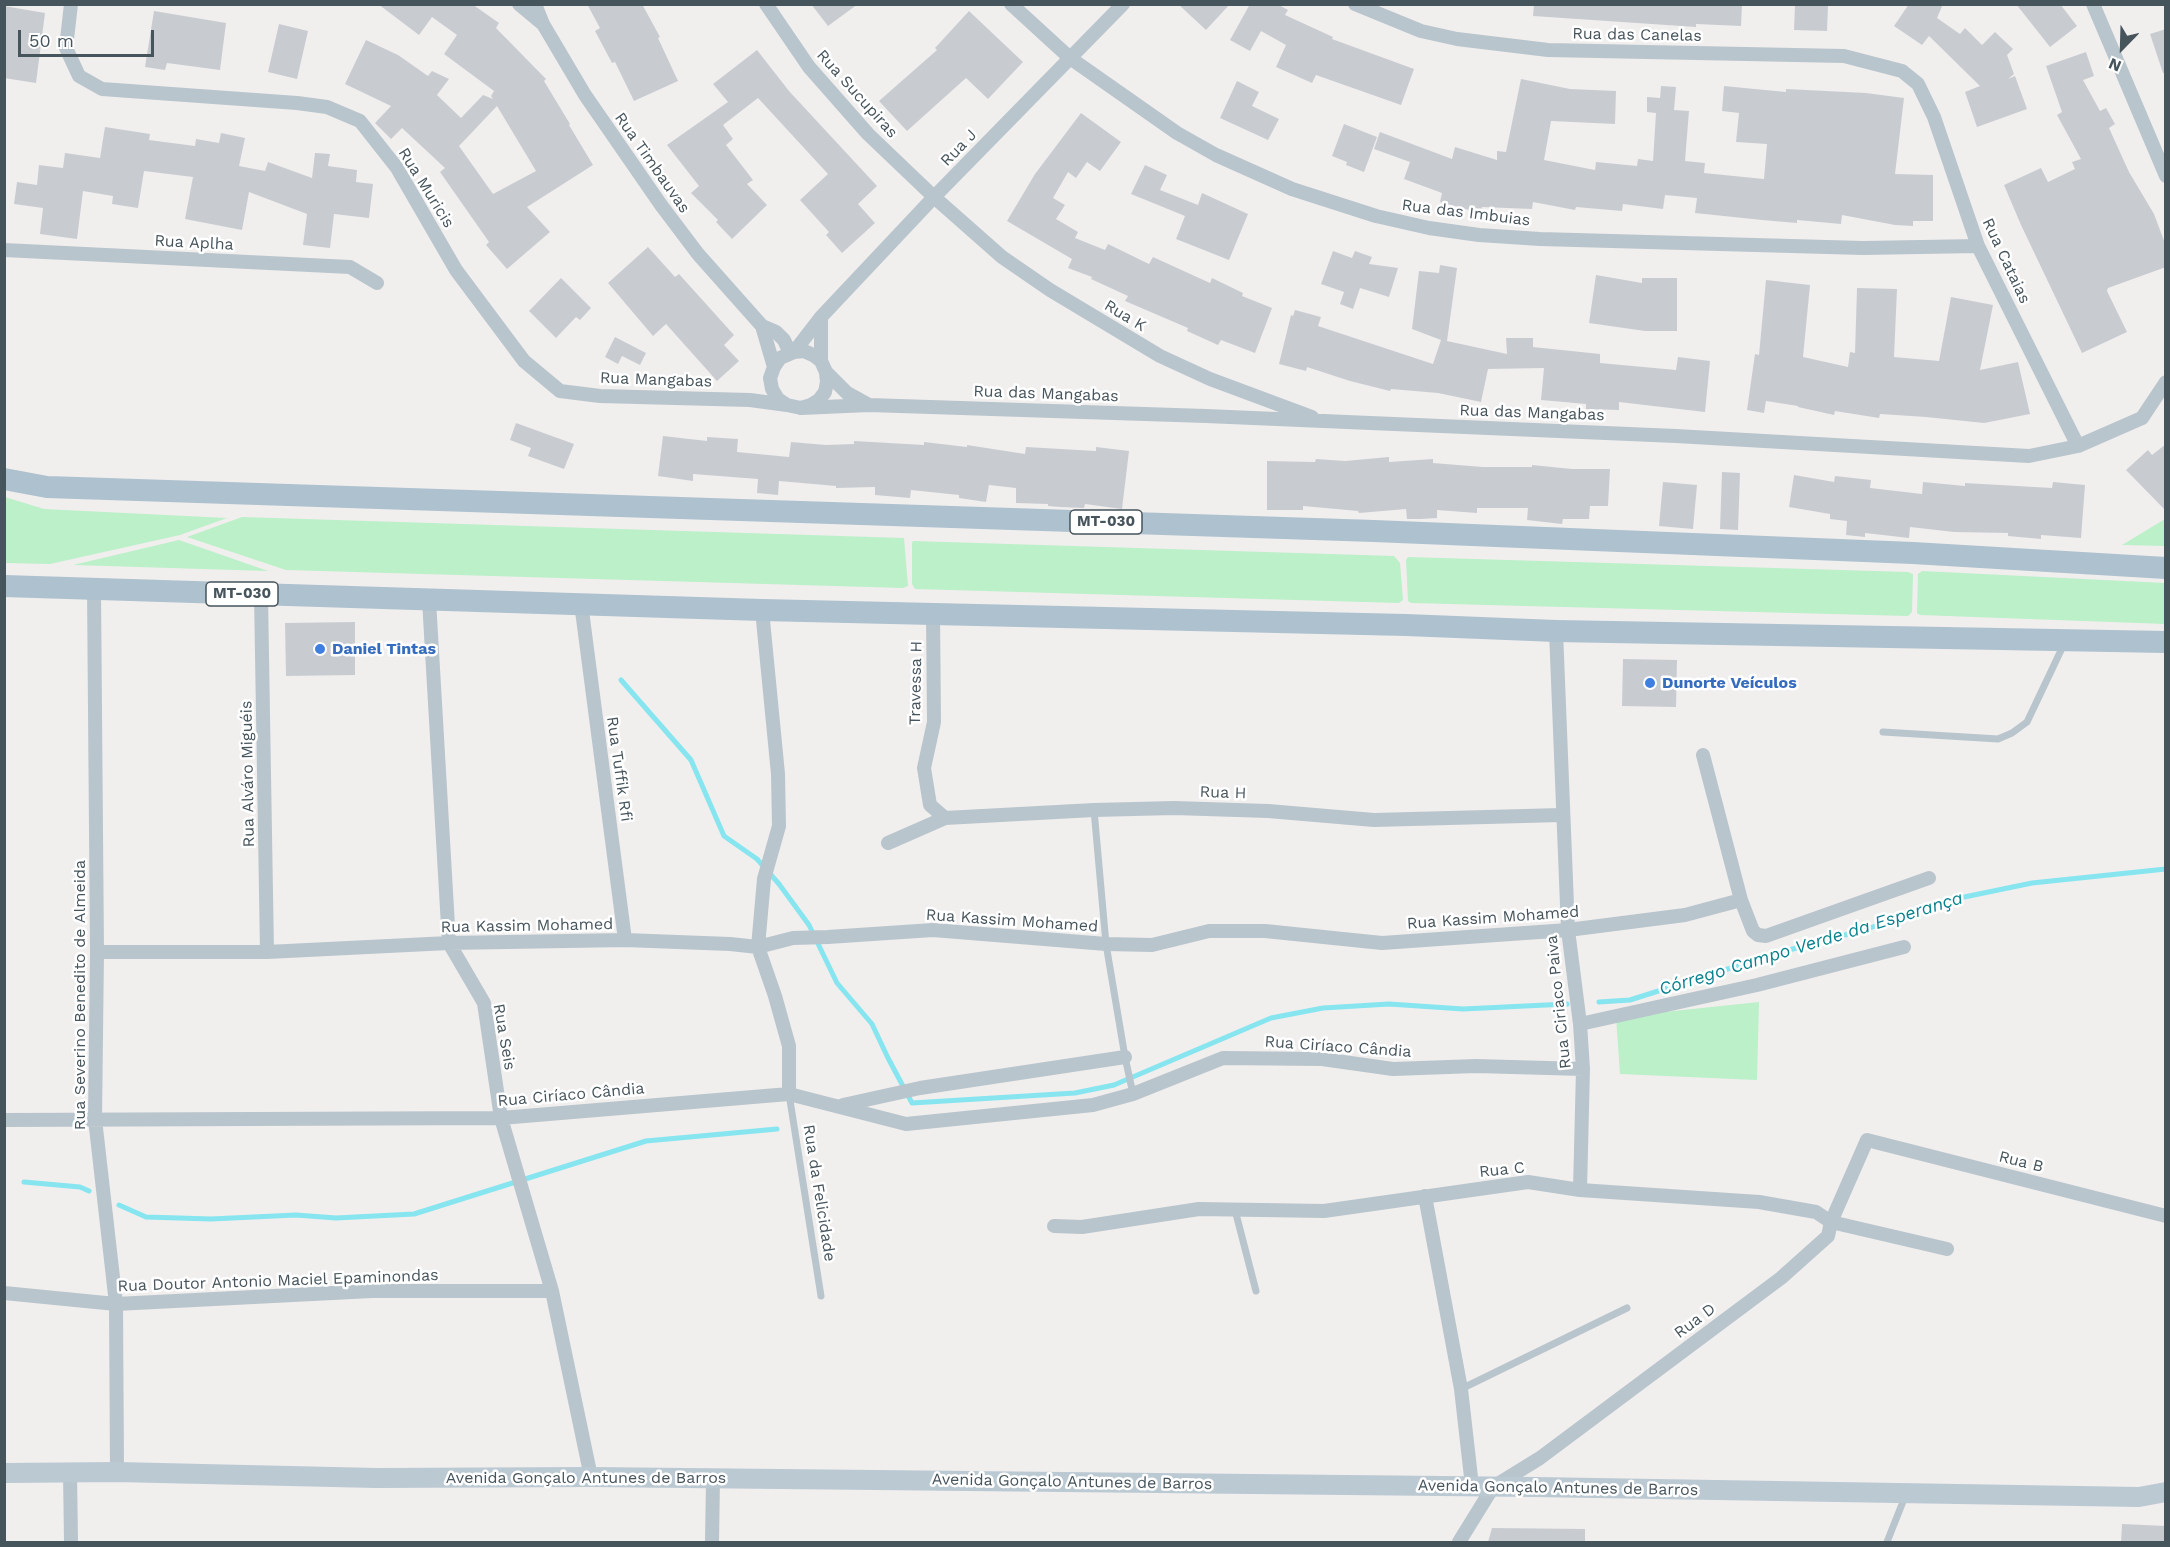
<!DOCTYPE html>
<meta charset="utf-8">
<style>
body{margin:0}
#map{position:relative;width:2170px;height:1547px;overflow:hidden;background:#f1eeee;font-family:"Work Sans",sans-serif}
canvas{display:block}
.frame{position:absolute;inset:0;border:6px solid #46545c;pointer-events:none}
.north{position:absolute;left:2092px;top:18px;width:60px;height:60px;-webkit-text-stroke:4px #fff;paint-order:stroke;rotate:203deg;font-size:16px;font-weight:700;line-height:24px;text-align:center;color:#46545c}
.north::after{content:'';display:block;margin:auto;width:21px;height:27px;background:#46545c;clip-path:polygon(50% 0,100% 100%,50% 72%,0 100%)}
.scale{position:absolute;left:18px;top:30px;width:136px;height:27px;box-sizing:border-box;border:3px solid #46545c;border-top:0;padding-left:8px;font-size:18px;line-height:21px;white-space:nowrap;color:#46545c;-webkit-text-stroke:4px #fff;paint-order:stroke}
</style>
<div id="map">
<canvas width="2170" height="1547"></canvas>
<div class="frame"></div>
<div class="north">N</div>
<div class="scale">50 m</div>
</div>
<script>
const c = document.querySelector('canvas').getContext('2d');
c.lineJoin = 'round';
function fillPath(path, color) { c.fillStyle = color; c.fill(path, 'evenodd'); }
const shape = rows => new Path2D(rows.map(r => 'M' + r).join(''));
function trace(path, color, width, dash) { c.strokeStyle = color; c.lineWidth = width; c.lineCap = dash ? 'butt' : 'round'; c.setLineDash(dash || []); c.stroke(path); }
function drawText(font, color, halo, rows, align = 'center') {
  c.font = font + ' "Work Sans",sans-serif'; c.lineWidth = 5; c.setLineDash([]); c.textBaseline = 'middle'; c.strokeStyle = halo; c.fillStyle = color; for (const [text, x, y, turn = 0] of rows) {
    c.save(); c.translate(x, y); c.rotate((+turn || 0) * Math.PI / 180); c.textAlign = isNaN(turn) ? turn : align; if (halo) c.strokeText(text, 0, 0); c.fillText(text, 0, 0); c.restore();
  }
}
const green = shape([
 [5,497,44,509,227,518,180,535,50,564,5,563],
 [242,517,904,538,908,586,903,588,286,570,187,537],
 [2165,519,2165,546,2122,545],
 [179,540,268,571,73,565],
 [913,541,1394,556,1400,563,1403,600,1399,603,915,589,912,584,912,543],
 [1408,557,1908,572,1913,574,1912,612,1908,616,1411,603,1408,601,1406,560],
 [1922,571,2165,583,2165,624,1920,615,1917,613,1918,574],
 [1759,1002,1757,1080,1620,1074,1616,1017]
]);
const stream = shape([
 [621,680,691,760,724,836,757,859,779,884,809,925,837,983,872,1024,888,1058,912,1103,1075,1093,1114,1085,1271,1018,1323,1008,1389,1004,1463,1009,1567,1004],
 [1599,1002,1630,1000,1778,953,1867,929,1945,901,2032,883,2166,869],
 [24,1182,80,1187,89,1191],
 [119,1205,146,1217,211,1219,296,1215,336,1218,414,1214,646,1141,777,1129]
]);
const building = shape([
 [378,4,472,4,499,23,496,28,546,79,544,81,570,124,569,125,593,165,527,207,550,232,507,269,486,245,489,242,440,172,445,168,402,128,391,139,375,123,391,106,345,84,366,40,398,55,428,76,432,71,449,79,437,95,461,118,483,95,493,99,491,96,494,91,444,54,457,35,432,17,419,35],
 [497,106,536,171,493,194,459,146],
 [587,4,642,4,660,37,658,38,678,81,634,101,615,62,612,63,595,31,600,28],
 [811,4,858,4,828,26],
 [1178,4,1230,4,1206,30],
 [1250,4,1277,4,1288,10,1285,15,1333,37,1332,39,1414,69,1401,105,1316,75,1312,83,1276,67,1286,45,1261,31,1250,51,1230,40],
 [1534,4,1742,4,1741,26,1696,24,1696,27,1533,16],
 [1909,4,1943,4,1937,18,1960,34,1965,28,1982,45,1995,32,2013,49,2007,55,2014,74,2008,79,2015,76,2027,109,1977,127,1965,92,1980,86,1929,36,1922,45,1894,26],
 [2016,4,2060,4,2077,26,2050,47],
 [1795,5,1828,5,1827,31,1794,30],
 [4,6,45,13,36,83,4,78],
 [154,11,226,23,220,70,167,63,165,70,145,67],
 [969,11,1023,62,988,99,966,78,907,131,879,101,937,50,935,48],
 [279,24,308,31,297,79,268,72],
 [2166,29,2166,73,2163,73,2150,34],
 [757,50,789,91,877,186,858,204,875,223,842,253,826,235,829,232,800,200,828,174,758,98,723,125,733,139,726,145,753,180,747,184,767,205,732,239,716,222,718,220,691,193,699,186,667,145,728,102,713,84],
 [2086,52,2094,76,2083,80,2100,111,2106,108,2115,124,2109,128,2129,172,2154,214,2166,246,2166,267,2108,288,2107,291,2127,332,2082,353,2021,225,2004,185,2041,168,2048,182,2075,169,2072,162,2081,159,2057,115,2062,112,2046,66],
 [1521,79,1570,89,1616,91,1615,124,1551,121,1544,160,1595,170,1596,162,1637,166,1638,159,1653,161,1656,113,1647,112,1647,97,1660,98,1661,86,1676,87,1674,110,1689,111,1685,161,1705,163,1704,173,1764,179,1767,144,1736,142,1739,113,1722,111,1724,86,1786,92,1786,89,1866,93,1904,98,1895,174,1933,175,1933,221,1913,221,1913,226,1895,225,1842,215,1841,224,1797,220,1797,223,1762,220,1695,213,1697,198,1665,195,1663,209,1623,204,1622,211,1576,207,1575,210,1533,202,1532,209,1482,207,1480,213,1440,202,1442,193,1404,179,1410,162,1374,149,1380,132,1452,159,1455,147,1497,160,1497,151,1506,152],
 [1237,81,1259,92,1252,106,1279,119,1268,140,1220,118],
 [1081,113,1121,142,1100,171,1087,162,1076,178,1068,172,1053,198,1065,205,1056,219,1078,232,1075,238,1105,250,1108,244,1149,264,1153,257,1210,283,1212,278,1243,293,1242,296,1272,308,1255,353,1221,340,1218,345,1187,331,1188,328,1125,301,1128,296,1091,279,1092,277,1068,268,1072,259,1007,221,1035,174],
 [1344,124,1377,137,1364,172,1346,165,1347,162,1332,156],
 [105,127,150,134,149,140,195,146,196,139,219,143,221,133,245,138,239,166,265,171,268,162,312,178,315,153,330,154,328,166,357,170,356,182,373,184,369,218,334,214,330,248,303,245,307,214,249,192,242,230,185,219,193,177,144,171,138,208,112,204,113,196,83,191,77,239,40,234,43,208,14,204,17,182,37,185,39,165,63,168,65,153,100,158],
 [1145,165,1167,175,1160,190,1198,205,1202,193,1248,214,1229,260,1176,239,1185,216,1131,194],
 [648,247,675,277,679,274,734,335,724,345,739,361,717,381,666,324,653,336,608,283],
 [1333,251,1352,258,1355,251,1372,257,1369,264,1398,268,1389,297,1360,288,1353,309,1340,304,1344,292,1321,284],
 [1440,265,1457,268,1447,341,1507,354,1506,338,1533,338,1533,347,1600,354,1600,363,1676,370,1678,357,1710,361,1705,412,1619,402,1619,410,1586,409,1586,404,1541,400,1544,368,1488,369,1481,402,1438,393,1391,389,1390,391,1350,381,1307,367,1306,371,1279,364,1291,315,1293,316,1295,310,1321,317,1318,326,1433,364,1441,340,1412,329,1419,271,1439,273],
 [1596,275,1642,283,1642,278,1677,278,1677,331,1645,331,1589,323],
 [561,278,591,308,580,320,576,317,556,338,529,311],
 [1766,280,1810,285,1803,357,1848,367,1850,352,1855,353,1857,288,1897,289,1894,357,1939,361,1951,297,1993,305,1980,370,2018,362,2030,414,1984,423,1926,417,1880,414,1879,418,1835,411,1834,415,1798,407,1798,406,1766,401,1764,413,1747,410,1755,354,1759,355],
 [615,337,646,353,640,365,622,356,618,364,605,357],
 [516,423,574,444,564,469,528,456,531,448,510,440],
 [663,436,707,441,707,437,738,439,737,452,789,457,791,442,826,445,854,444,854,441,924,445,924,442,967,447,967,445,1025,454,1026,447,1096,451,1096,447,1129,451,1122,509,1085,504,1084,508,1060,507,1048,506,1048,504,1016,503,1016,488,989,485,986,502,959,498,959,495,911,490,910,498,875,495,875,487,836,488,836,486,779,481,778,495,757,493,758,479,693,474,693,481,658,476],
 [2166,444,2166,511,2126,470,2148,450,2152,455],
 [1389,457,1389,462,1433,459,1433,463,1483,467,1532,467,1532,465,1572,469,1610,469,1608,506,1590,506,1589,519,1563,519,1562,524,1527,520,1528,508,1477,508,1477,513,1437,510,1437,518,1421,519,1407,519,1406,509,1359,513,1358,511,1303,506,1303,510,1267,510,1267,461,1315,462,1316,459,1345,461],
 [1722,472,1740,473,1738,530,1720,529],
 [1794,475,1834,482,1835,476,1871,480,1870,488,1922,494,1923,482,1965,486,1965,483,2052,488,2053,482,2085,485,2081,538,2041,535,2041,539,2008,536,2008,533,1954,532,1910,527,1909,538,1865,533,1865,537,1846,535,1847,521,1830,519,1830,514,1789,507],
 [1663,482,1697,485,1693,529,1659,526],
 [355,622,355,675,286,676,285,623],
 [1623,659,1677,660,1676,707,1622,706],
 [2122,1524,2166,1526,2166,1542,2121,1542],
 [1492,1528,1585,1529,1585,1542,1488,1542]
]);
const service = shape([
 [1883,732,1998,739,2012,733,2027,722,2064,644],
 [1094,810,1106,944,1125,1057,1133,1094],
 [789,1094,821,1296],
 [1235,1210,1256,1291],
 [1461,1389,1627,1308],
 [1887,1542,1906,1494]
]);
const minor = shape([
 [71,4,66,48,79,76,102,89,297,103,327,107,360,121,397,168,456,270,524,361,560,391,600,396,750,400,787,405],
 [519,4,543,24],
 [535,4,543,24,585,95,661,205,698,254,762,326,774,367],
 [766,4,809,67,868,134,934,197,1002,257,1050,290,1160,356,1210,379,1312,417],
 [1011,4,1070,58,1177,133,1216,155,1292,189,1376,216,1429,228,1479,235,1540,239,1863,248,1978,246],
 [1355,4,1421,31,1457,39,1548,50,1844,56,1902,71,1918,84,1934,117,1978,246,2078,446],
 [2093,4,2166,176],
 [4,250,350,267,377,283],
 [762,326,776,332,784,340,790,353],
 [794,352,821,317,934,197,1123,4],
 [821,361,821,317],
 [826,372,847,393,867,404],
 [801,408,811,405,819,400,825,392,827,382,826,372,821,361,813,355,804,351,794,352,780,358,774,367,770,378,772,389,778,399,787,405,801,408,869,405,1206,416,1676,436,2029,456,2078,446,2142,418,2166,382],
 [94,589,97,952,95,1119,116,1304,117,1472],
 [261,595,267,952],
 [429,600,449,943,484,1003,501,1118,552,1291,591,1477],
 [581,603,625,940],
 [762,610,778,774,779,826,764,879,758,947,775,996,789,1046,789,1094],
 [933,613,934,722,924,768,930,805,945,818],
 [1556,631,1568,930,1580,1024,1583,1069,1580,1190],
 [1703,755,1741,900,1753,931,1758,935,1766,936,1929,878],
 [888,843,945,818,1094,810,1174,808,1268,811,1374,820,1562,815],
 [97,952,267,952,449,943,625,940,730,944,758,947,793,938,828,937,933,930,1106,944,1152,945,1209,931,1265,931,1382,943,1568,930,1685,915,1741,900],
 [1580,1024,1757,985,1904,947],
 [843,1105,920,1088,1125,1057],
 [4,1120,501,1118,789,1094,906,1124,1093,1105,1133,1094,1223,1058,1322,1059,1393,1069,1476,1066,1583,1069],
 [1425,1196,1461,1389,1472,1486],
 [1054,1226,1082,1227,1199,1209,1324,1211,1528,1182,1580,1190,1759,1202,1816,1212,1831,1222,1947,1249],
 [4,1293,116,1304,372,1291,552,1291],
 [70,1472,71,1542],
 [712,1542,713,1479],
 [1459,1542,1493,1487,1540,1458,1781,1278,1828,1236,1831,1222,1867,1140,2166,1216]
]);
const secondary = shape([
 [4,1473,117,1472,376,1478,591,1477,1535,1487,2139,1497,2166,1492]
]);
const primary = shape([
 [4,479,47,487,1374,531,1913,553,2166,568],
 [4,586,762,610,1406,625,1556,631,2166,642]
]);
const markers = [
 [320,649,6,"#3f7fe0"],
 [1650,683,6,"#3f7fe0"]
];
const shields = [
 [1106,522,72],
 [242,594,72]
];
const shieldNames = [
 ["MT-030",1106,522],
 ["MT-030",242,594]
];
const streetNames = [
 ["Rua das Canelas",1637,35,1],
 ["Rua Sucupiras",857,94,48],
 ["Rua J",959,148,-46],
 ["Rua Timbauvas",652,163,55],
 ["Rua Muricis",426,188,58],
 ["Rua das Imbuias",1466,213,7],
 ["Rua Aplha",194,243,3],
 ["Rua Cataias",2006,261,65],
 ["Rua K",1125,316,31],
 ["Rua Mangabas",656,380,2],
 ["Rua das Mangabas",1046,394,2],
 ["Rua das Mangabas",1532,413,2],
 ["Travessa H",916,683,-89],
 ["Rua Tuffik Rfi",619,769,82],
 ["Rua Alváro Miguéis",248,774,-91],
 ["Rua H",1223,793,2],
 ["Rua Kassim Mohamed",1493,918,-4],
 ["Rua Kassim Mohamed",1012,921,4],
 ["Rua Kassim Mohamed",527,926,-1],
 ["Rua Severino Benedito de Almeida",80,995,-90],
 ["Rua Ciriaco Paiva",1559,1002,-96],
 ["Rua Seis",504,1037,80],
 ["Rua Ciríaco Cândia",1338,1047,4],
 ["Rua Ciríaco Cândia",571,1095,-5],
 ["Rua B",2021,1162,14],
 ["Rua C",1502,1170,-6],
 ["Rua da Felicidade",819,1193,81],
 ["Rua Doutor Antonio Maciel Epaminondas",278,1281,-2],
 ["Rua D",1695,1321,-37],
 ["Avenida Gonçalo Antunes de Barros",586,1478],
 ["Avenida Gonçalo Antunes de Barros",1072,1482,1],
 ["Avenida Gonçalo Antunes de Barros",1558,1488,1]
];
const shopNames = [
 ["Daniel Tintas",332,649],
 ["Dunorte Veículos",1662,683]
];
const waterNames = [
 ["Córrego Campo Verde da Esperança",1811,944,-17]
];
fillPath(green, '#bbf0c9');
trace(stream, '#86e5ef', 5);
fillPath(building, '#c8ccd1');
trace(service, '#b9c5cc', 7);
trace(minor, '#b9c5cc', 14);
trace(secondary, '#bbc9d3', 20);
trace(primary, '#adc1ce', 22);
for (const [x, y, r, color] of markers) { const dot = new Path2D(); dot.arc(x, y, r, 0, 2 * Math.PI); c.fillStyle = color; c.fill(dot); trace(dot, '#fff', 2); }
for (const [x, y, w] of shields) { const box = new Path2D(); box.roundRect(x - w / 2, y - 12, w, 24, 4.5); c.fillStyle = '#fff'; c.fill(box); trace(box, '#46545c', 1.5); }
drawText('bold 15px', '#46545c', null, shieldNames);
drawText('16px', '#46545c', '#fff', streetNames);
drawText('bold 16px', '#366cbe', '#fff', shopNames, 'left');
drawText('italic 18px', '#09828f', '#fff', waterNames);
</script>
